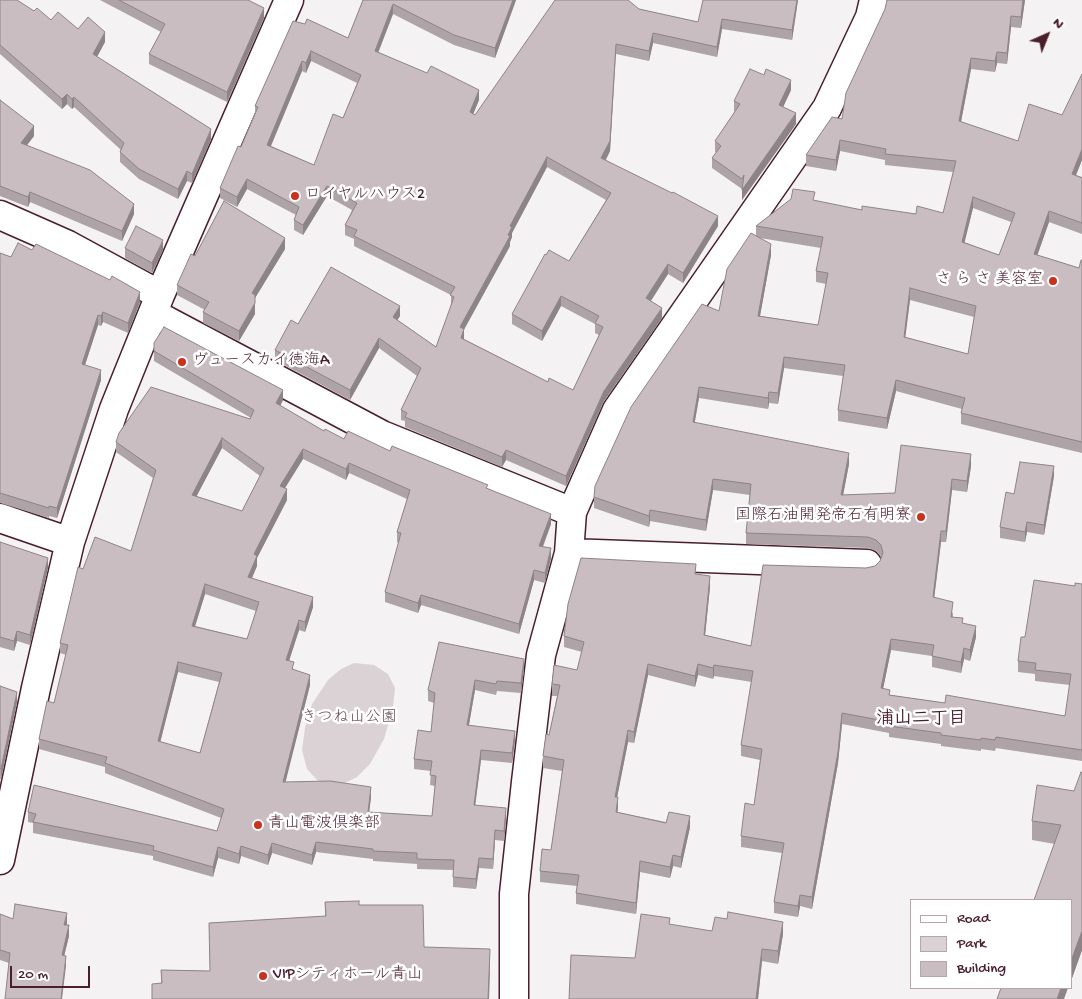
<!DOCTYPE html>
<meta charset="utf-8">
<style>
body{margin:0}
#map{position:relative;width:1082px;height:999px;overflow:hidden;background:#f4f2f2;font-family:"Gochi Hand",sans-serif}
canvas{display:block}
.legend{position:absolute;left:910px;top:899px;width:162px;height:90px;box-sizing:border-box;background:#fff;border:1px solid #b7a5aa;margin:0;padding:6px 9px;list-style:none;font-size:15px;color:#4a1f2b}
.legend li{display:flex;align-items:center;gap:10px;height:25px}
.legend b{width:25px;border:1px solid #b7a5aa}
.north{position:absolute;left:1022px;top:10px;width:50px;height:50px;-webkit-text-stroke:4px #fff;paint-order:stroke;rotate:44deg;font-size:14px;font-weight:700;line-height:20px;text-align:center;color:#4a1f2b}
.north::after{content:'';display:block;margin:auto;width:18px;height:22px;background:#4a1f2b;clip-path:polygon(50% 0,100% 100%,50% 72%,0 100%)}
.scale{position:absolute;left:10px;top:966px;width:80px;height:22px;box-sizing:border-box;border:2px solid #4a1f2b;border-top:0;padding-left:6px;font-size:15px;line-height:18px;white-space:nowrap;color:#4a1f2b;-webkit-text-stroke:4px #fff;paint-order:stroke}
</style>
<div id="map">
<canvas width="1082" height="999"></canvas>
<ul class="legend">
<li><b style="height:6px;background:#fff"></b>Road</li>
<li><b style="height:14px;background:#dbd2d5"></b>Park</li>
<li><b style="height:14px;background:#cabdc1"></b>Building</li>
</ul>
<div class="north">N</div>
<div class="scale">20 m</div>
</div>
<script>
const c = document.querySelector('canvas').getContext('2d');
c.lineJoin = 'round';
function fillPath(path, color) { c.fillStyle = color; c.fill(path, 'evenodd'); }
const shape = rows => new Path2D(rows.map(r => 'M' + r).join(''));
function trace(path, color, width, dash) { c.strokeStyle = color; c.lineWidth = width; c.lineCap = dash ? 'butt' : 'round'; c.setLineDash(dash || []); c.stroke(path); }
function drawText(font, color, halo, rows, align = 'center') {
  c.font = font + ' "Gochi Hand","Klee One",sans-serif'; c.lineWidth = 5; c.setLineDash([]); c.textBaseline = 'middle'; c.strokeStyle = halo; c.fillStyle = color; for (const [text, x, y, turn = 0] of rows) {
    c.save(); c.translate(x, y); c.rotate((+turn || 0) * Math.PI / 180); c.textAlign = isNaN(turn) ? turn : align; if (halo) c.strokeText(text, 0, 0); c.fillText(text, 0, 0); c.restore();
  }
}
const green = shape([
 [354,663,374,665,388,674,395,688,393,707,384,739,370,764,357,777,343,784,331,785,318,781,307,769,302,750,305,728,312,704,328,680,341,669]
]);
const minor = shape([
 [0,215,68,245,160,295],
 [154,314,382,435,572,512],
 [0,518,70,542],
 [569,553,867,564],
 [0,860,36,688,70,542,114,409,160,295,289,0],
 [514,999,514,894,526,782,541,655,569,553,572,512,617,410,827,108,870,17,874,0]
]);
const wall = shape([
 [0,0,34,11,51,20,78,29,105,42,97,57,211,139,192,183,187,181,178,199,139,179,120,162,120,152,121,150,74,107,72,109,67,104,62,109,0,54],
 [100,0,248,0,264,18,227,102,149,64,149,54,161,32],
 [363,0,516,0,495,58,454,45,393,14,378,52,479,100,473,114,475,115,639,9,698,22,798,0,792,40,722,29,717,57,653,43,649,61,616,54,610,151,606,160,718,226,683,283,668,274,651,301,662,318,604,401,566,486,506,460,502,467,405,427,405,421,401,420,401,410,417,376,379,348,350,400,275,360,275,350,298,324,400,316,397,320,436,347,451,306,451,295,354,246,354,239,345,235,345,225,352,210,327,196,303,235,294,230,294,220,296,215,247,189,237,207,220,198,220,188,241,147,255,113,255,106,293,21,348,38],
 [311,61,357,83,343,118,314,165,271,146,302,71,306,73],
 [547,167,606,200,569,261,512,314,512,324,542,341,561,306,595,324,595,333,599,335,573,390,548,382,464,339,464,329,510,246,510,242,512,237,512,233],
 [887,0,1025,0,1021,28,1011,27,1007,64,997,63,995,72,971,69,961,122,1018,141,1082,160,1076,175,1082,177,1082,234,1049,222,1037,255,1079,268,1082,260,1082,453,961,424,961,413,962,409,896,391,887,429,838,421,838,410,843,376,784,368,778,404,769,403,768,409,699,398,694,423,849,464,843,495,895,493,971,466,967,492,952,490,946,542,941,542,934,598,953,613,953,617,963,623,976,637,970,661,964,659,961,673,932,667,932,656,891,650,883,688,890,695,945,703,1065,716,1070,685,1035,681,1035,674,1018,672,1018,661,1025,637,1075,586,1082,584,1082,761,996,748,995,751,981,749,981,751,941,746,941,744,889,737,889,733,842,724,838,763,812,909,800,906,798,917,774,913,774,902,782,853,741,847,741,836,754,805,760,760,741,756,741,745,752,682,714,676,713,679,698,675,695,687,648,675,634,743,628,742,617,797,618,808,617,812,690,827,681,868,673,866,670,878,640,872,636,914,576,904,576,893,577,886,540,882,540,871,551,850,562,771,543,768,543,756,549,735,557,696,552,696,552,684,577,670,582,652,564,647,564,636,696,574,710,587,705,635,751,646,866,568,875,566,880,561,881,556,876,551,868,548,746,544,746,533,750,495,713,490,706,531,650,521,649,527,594,508,594,497,719,311,756,236,756,226,815,201,862,210,916,214,943,213,953,172,885,165,885,160,840,151,836,171,806,166,806,155,842,119,885,9],
 [973,208,1011,222,999,255,964,242],
 [760,238,821,248,816,271,816,282,826,284,818,325,760,316,771,255],
 [910,300,974,317,968,354,905,337],
 [791,90,783,107,796,124,742,200,742,189,712,168,712,158,716,152,715,152,715,141,735,112,734,111,734,101],
 [0,100,34,136,27,145,134,214,122,241,30,202,28,207,0,196],
 [125,248,163,250,152,273,125,258],
 [285,249,255,298,255,314,239,341,203,323,203,312,205,310,177,295,177,285,195,256],
 [32,250,140,302,128,333,103,322,101,326,98,325,85,365,101,380,57,518,49,516,49,518,0,503,0,253,11,257],
 [154,343,283,400,280,406,324,431,344,439,390,451,488,489,551,524,543,547,551,558,545,583,534,580,519,634,421,605,418,613,385,602,385,592,399,543,397,542,397,532,407,499,349,473,346,480,303,459,285,488,287,500,257,558,257,566,252,578,313,607,305,632,299,630,289,661,294,670,310,685,285,782,371,797,369,812,432,816,435,786,430,785,431,771,414,769,414,759,431,732,434,703,428,701,428,690,524,670,521,693,497,691,496,695,475,690,469,725,515,741,512,763,481,760,475,805,506,818,504,841,495,840,493,869,479,868,476,889,453,887,453,870,417,869,417,864,373,861,373,859,316,852,312,865,272,853,268,865,241,856,239,864,218,858,213,877,153,860,153,856,33,833,33,823,28,822,28,812,217,831,221,818,105,773,105,767,39,749,39,739,54,703,66,655,60,653,60,643,83,569,131,551,153,478,116,452,116,442,250,419,251,418,154,361],
 [222,448,260,476,242,511,196,496],
 [205,594,256,611,247,639,195,626],
 [178,672,219,682,200,753,160,742],
 [1054,476,1044,535,1027,532,1025,542,1000,538,1000,527,1014,494],
 [0,542,48,568,30,645,17,641,14,651,0,647],
 [0,686,17,702,1,779,0,779],
 [1074,791,1082,950,1071,981,1071,900,1055,844,1032,840,1032,821],
 [325,902,359,905,424,947,490,965,489,999,152,999,161,983,161,970,210,971,209,923,325,916],
 [0,914,13,919,66,925,69,936,64,955,66,966,9,963,0,960],
 [670,925,712,931,783,934,778,964,762,961,758,999,569,999,635,958]
]);
const shadedWall = shape([
 [513,0,516,0,495,58,495,48],
 [797,0,798,0,792,40,792,30],
 [1023,0,1025,0,1021,28,1021,17],
 [393,4,393,14,375,61,375,51],
 [264,8,264,18,227,102,227,92],
 [1011,16,1011,27,1007,64,1007,53],
 [722,19,722,29,717,57,717,47],
 [105,32,105,42,93,64,93,54],
 [653,33,653,43,649,61,649,51],
 [616,44,610,151,601,168,601,158],
 [311,51,311,61,306,73,306,63],
 [997,52,997,63,995,72,995,61],
 [971,58,971,69,959,132,959,121],
 [302,61,302,71,267,155,267,145],
 [791,80,791,90,779,116,779,105],
 [479,90,479,100,470,122,470,112],
 [67,94,67,104,62,109,62,99],
 [74,97,74,107,72,109,72,99],
 [796,113,796,124,742,200,742,190],
 [34,126,34,136,21,153,21,143],
 [211,129,211,139,192,183,192,174],
 [840,140,840,151,836,171,836,160],
 [1082,149,1082,160,1072,185,1072,174],
 [547,157,547,167,512,233,512,237,510,242,510,246,460,337,460,327,508,235,510,226],
 [187,171,187,181,178,199,178,189],
 [247,179,247,189,237,207,237,197],
 [327,186,327,196,303,235,303,225],
 [30,192,30,202,28,207,28,197],
 [973,197,973,208,962,253,962,242],
 [134,204,134,214,122,241,122,231],
 [1049,211,1049,222,1034,265,1034,254],
 [718,216,718,226,683,283,683,273],
 [285,238,285,249,252,303,252,293],
 [163,240,163,250,152,273,152,263],
 [771,244,771,255,758,327,758,316],
 [668,264,668,274,646,308,646,298],
 [910,288,910,300,904,348,904,337],
 [140,292,140,302,128,333,128,323],
 [561,296,561,306,542,341,542,331],
 [255,303,255,314,239,341,239,331],
 [400,306,400,316,393,327,393,317],
 [662,308,662,318,604,401,566,486,566,476,604,391],
 [103,312,103,322,101,326,101,316],
 [98,315,98,325,82,374,82,364],
 [464,329,464,339,461,338],
 [379,338,379,348,350,400,350,390],
 [784,357,784,368,778,404,778,393],
 [101,370,101,380,57,518,57,508],
 [896,380,896,391,887,429,887,418],
 [699,387,699,398,693,433,693,422],
 [283,390,283,400,276,414,276,403],
 [769,392,769,403,768,409,768,398],
 [222,438,222,448,192,505,192,495],
 [303,449,303,459,280,496,280,486],
 [506,450,506,460,502,467,502,457],
 [849,453,849,464,841,506,841,495],
 [971,454,971,466,967,492,967,481],
 [349,463,349,473,346,480,346,469],
 [1054,466,1054,476,1044,535,1044,525],
 [713,479,713,490,706,531,706,520],
 [952,479,952,490,946,542,946,531],
 [287,489,287,500,257,558,257,566,248,587,248,577,254,554],
 [650,510,650,521,649,527,649,516],
 [551,514,551,524,539,556,539,546],
 [1027,522,1027,532,1025,542,1025,532],
 [941,531,941,542,933,608,933,597],
 [551,548,551,558,545,583,545,573],
 [48,558,48,568,30,645,30,635],
 [534,570,534,580,519,634,519,624],
 [710,576,710,587,704,646,704,635],
 [205,584,205,594,192,636,192,626],
 [421,595,421,605,418,613,418,603],
 [313,597,313,607,305,632,305,622],
 [299,620,299,630,286,670,286,660],
 [976,626,976,637,970,661,970,650],
 [17,631,17,641,14,651,14,641],
 [891,639,891,650,881,699,881,688],
 [964,648,964,659,961,673,961,662],
 [524,659,524,670,521,693,521,683],
 [178,662,178,672,158,751,158,741],
 [648,664,648,675,634,743,634,732],
 [698,664,698,675,695,687,695,676],
 [714,665,714,676,713,679,713,668],
 [310,675,310,685,283,792,283,782],
 [475,680,475,690,467,735,467,725],
 [17,692,17,702,1,779,1,769],
 [842,713,842,724,838,763,812,909,812,897],
 [628,730,628,742,615,808,615,797],
 [515,731,515,741,512,763,512,753],
 [481,750,481,760,474,815,474,805],
 [371,787,371,797,368,822,368,812],
 [618,797,618,808,616,823,616,812],
 [506,808,506,818,504,841,504,831],
 [690,816,690,827,681,868,681,857],
 [495,830,495,840,493,869,493,859],
 [316,842,316,852,312,865,312,855],
 [272,843,272,853,268,865,268,855],
 [241,846,241,856,239,864,239,854],
 [218,847,218,858,213,877,213,867],
 [673,855,673,866,670,878,670,867],
 [479,858,479,868,476,889,476,879],
 [640,861,640,872,636,914,636,903],
 [800,895,800,906,798,917,798,906],
 [67,913,67,924,64,935,64,925],
 [783,922,783,934,778,964,778,951],
 [69,925,69,936,62,965,62,955],
 [1082,931,1082,950,1071,981,1071,961],
 [490,949,489,999,488,999],
 [762,949,762,961,758,999,756,999],
 [66,956,66,966,62,999,61,999],
 [1061,988,1068,988,1064,999,1057,999]
]);
const building = shape([
 [0,0,17,0,34,11,37,8,51,20,58,12,78,29,88,17,105,32,93,54,211,129,192,174,187,171,178,189,139,169,120,152,124,143,74,97,72,99,67,94,62,99,0,45,0,0],
 [119,0,248,0,264,8,227,92,149,54,165,24,119,0],
 [363,0,513,0,495,48,454,35,393,4,375,51,427,73,431,66,479,90,470,112,475,115,555,0,628,0,639,9,698,22,703,0,797,0,792,30,722,19,717,47,653,33,649,51,616,44,610,141,601,158,672,193,673,192,718,216,683,273,668,264,646,298,662,308,604,391,566,476,506,450,502,457,405,417,407,413,401,410,421,368,379,338,350,390,275,350,291,320,298,324,331,267,400,306,393,317,436,347,454,297,450,295,455,287,354,236,357,230,345,225,357,203,327,186,303,225,294,220,299,207,247,179,237,197,220,188,238,146,241,147,258,107,255,106,293,21,305,24,307,19,348,38,363,0],
 [311,51,361,75,343,118,333,114,314,165,267,145,302,61,306,63,311,51],
 [547,157,611,193,569,261,549,250,546,255,545,254,512,314,542,331,561,296,599,316,595,323,603,327,573,390,549,378,548,382,461,338,464,329,460,327,510,236,508,235,512,227,510,226,547,157],
 [887,0,1023,0,1021,17,1011,16,1007,53,997,52,995,61,971,58,959,121,1018,141,1029,104,1062,115,1082,74,1082,149,1072,174,1082,178,1082,223,1049,211,1034,254,1079,268,1081,260,1082,260,1082,442,961,413,965,398,896,380,887,418,838,410,845,365,784,357,778,393,769,392,768,398,699,387,693,422,849,453,841,495,895,493,901,445,971,454,967,481,952,479,946,531,941,531,933,597,953,602,951,617,963,618,962,623,976,626,970,650,964,648,961,662,932,656,934,645,891,639,881,688,890,690,889,695,945,703,946,695,1065,716,1071,674,1035,670,1036,663,1018,661,1021,637,1025,637,1034,580,1075,586,1075,583,1082,584,1082,750,996,737,995,740,981,738,981,740,941,735,941,733,889,726,890,722,842,713,838,752,812,897,800,895,798,906,774,902,784,843,741,836,745,803,754,805,762,749,741,745,753,671,714,665,713,668,698,664,695,676,648,664,634,732,628,730,615,797,618,797,616,812,666,823,669,812,690,816,681,857,673,855,670,867,640,861,636,903,576,893,579,875,540,871,542,849,551,850,564,760,543,756,546,734,549,735,560,685,552,684,554,665,577,670,584,642,564,636,568,604,581,558,696,564,695,574,710,576,704,635,751,646,763,565,866,568,875,566,880,561,883,553,881,545,876,540,868,537,746,533,751,484,713,479,706,520,650,510,649,516,594,497,595,486,631,407,702,304,719,311,727,269,751,233,771,244,758,316,818,325,828,273,816,271,823,237,756,226,791,199,793,189,815,192,813,200,862,210,862,206,916,214,917,206,943,213,956,161,885,154,886,149,840,140,836,160,806,155,832,117,842,119,846,93,885,9,887,0],
 [973,197,1015,213,999,255,962,242,973,197],
 [910,288,976,306,968,354,904,337,910,288],
 [750,69,764,75,766,69,791,80,779,105,796,113,742,190,744,175,742,179,712,158,721,146,715,141,740,104,734,101,750,69],
 [0,100,34,126,21,143,90,170,134,204,122,231,30,192,28,197,0,186,0,100],
 [224,201,285,238,252,293,255,295,255,303,239,331,203,312,209,302,177,285,191,254,195,256,224,201],
 [136,226,163,240,152,263,125,248,136,226],
 [18,243,32,250,36,244,110,280,112,276,140,292,128,323,103,312,101,316,98,315,82,364,101,370,57,508,49,506,49,508,0,493,0,253,11,257,18,243],
 [164,327,283,390,276,403,324,431,325,429,344,439,348,431,390,451,392,446,488,485,486,488,551,514,539,546,551,548,545,573,534,570,519,624,421,595,418,603,385,592,401,533,397,532,410,490,349,463,346,469,303,449,280,486,287,489,254,554,257,556,248,577,313,597,305,622,299,620,286,660,294,662,292,669,310,675,283,782,330,781,371,787,368,812,432,816,436,776,430,775,432,761,414,759,418,730,431,732,435,693,428,690,439,642,524,659,521,683,497,681,496,684,475,680,467,725,515,731,512,753,481,750,474,805,506,808,504,831,495,830,493,859,479,858,476,879,453,877,454,860,417,859,417,853,373,851,373,849,316,842,312,855,272,843,268,855,241,846,239,854,218,847,213,867,153,850,154,846,33,822,36,814,28,812,34,785,217,831,224,809,105,763,107,757,39,739,47,701,54,703,68,645,60,643,78,567,83,569,95,537,131,551,156,470,116,442,119,433,151,387,250,419,254,410,154,351,154,343,164,327],
 [222,438,264,468,242,511,192,495,222,438],
 [205,584,259,602,247,639,192,626,205,584],
 [178,662,222,673,200,753,158,741,178,662],
 [1020,462,1054,466,1044,525,1027,522,1025,532,1000,527,1006,492,1014,494,1020,462],
 [0,542,48,558,30,635,17,631,14,641,0,637,0,542],
 [0,686,17,692,1,769,0,768,0,686],
 [1081,772,1082,773,1082,931,1071,961,1071,900,1034,900,1061,825,1032,821,1037,785,1074,791,1081,772],
 [359,901,359,905,423,905,424,947,490,949,488,999,152,999,152,984,162,983,161,970,210,971,209,923,326,916,325,902,359,901],
 [15,904,67,913,64,925,69,925,62,955,66,956,61,999,5,999,10,953,0,950,0,914,13,919,15,904],
 [728,912,783,922,778,951,762,949,756,999,569,999,571,955,635,958,641,914,670,918,669,924,712,931,715,917,727,919,728,912],
 [1001,988,1061,988,1057,999,997,999,1001,988]
]);
const markers = [
 [295,196,5,"#c8321e"],
 [1053,281,5,"#c8321e"],
 [182,362,5,"#c8321e"],
 [921,517,5,"#c8321e"],
 [258,825,5,"#c8321e"],
 [263,976,5,"#c8321e"]
];
const poiNames = [
 ["ロイヤルハウス2",305,196],
 ["さ ら さ 美容室",1043,281,"right"],
 ["ヴュースカイ徳海A",192,362],
 ["国際石油開発帝石有明寮",911,517,"right"],
 ["青山電波倶楽部",268,825],
 ["VIPシティホール青山",273,976]
];
const parkNames = [
 ["きつね山公園",349,719]
];
const neighbourhoodNames = [
 ["浦山二丁目",921,720]
];
fillPath(green, '#dbd2d5');
trace(minor, '#4a1f2b', 31);
trace(minor, '#fff', 28);
fillPath(wall, '#aea3a6');
fillPath(shadedWall, '#8d8487');
fillPath(building, '#cabdc1');
trace(building, '#8d8487', 1);
for (const [x, y, r, color] of markers) { const dot = new Path2D(); dot.arc(x, y, r, 0, 2 * Math.PI); c.fillStyle = color; c.fill(dot); trace(dot, '#fff', 2); }
drawText('16px', '#4a1f2b', '#fff', poiNames, 'left');
drawText('16px', '#6e4c56', '#fff', parkNames);
drawText('bold 18px', '#4a1f2b', '#fff', neighbourhoodNames);
</script>
